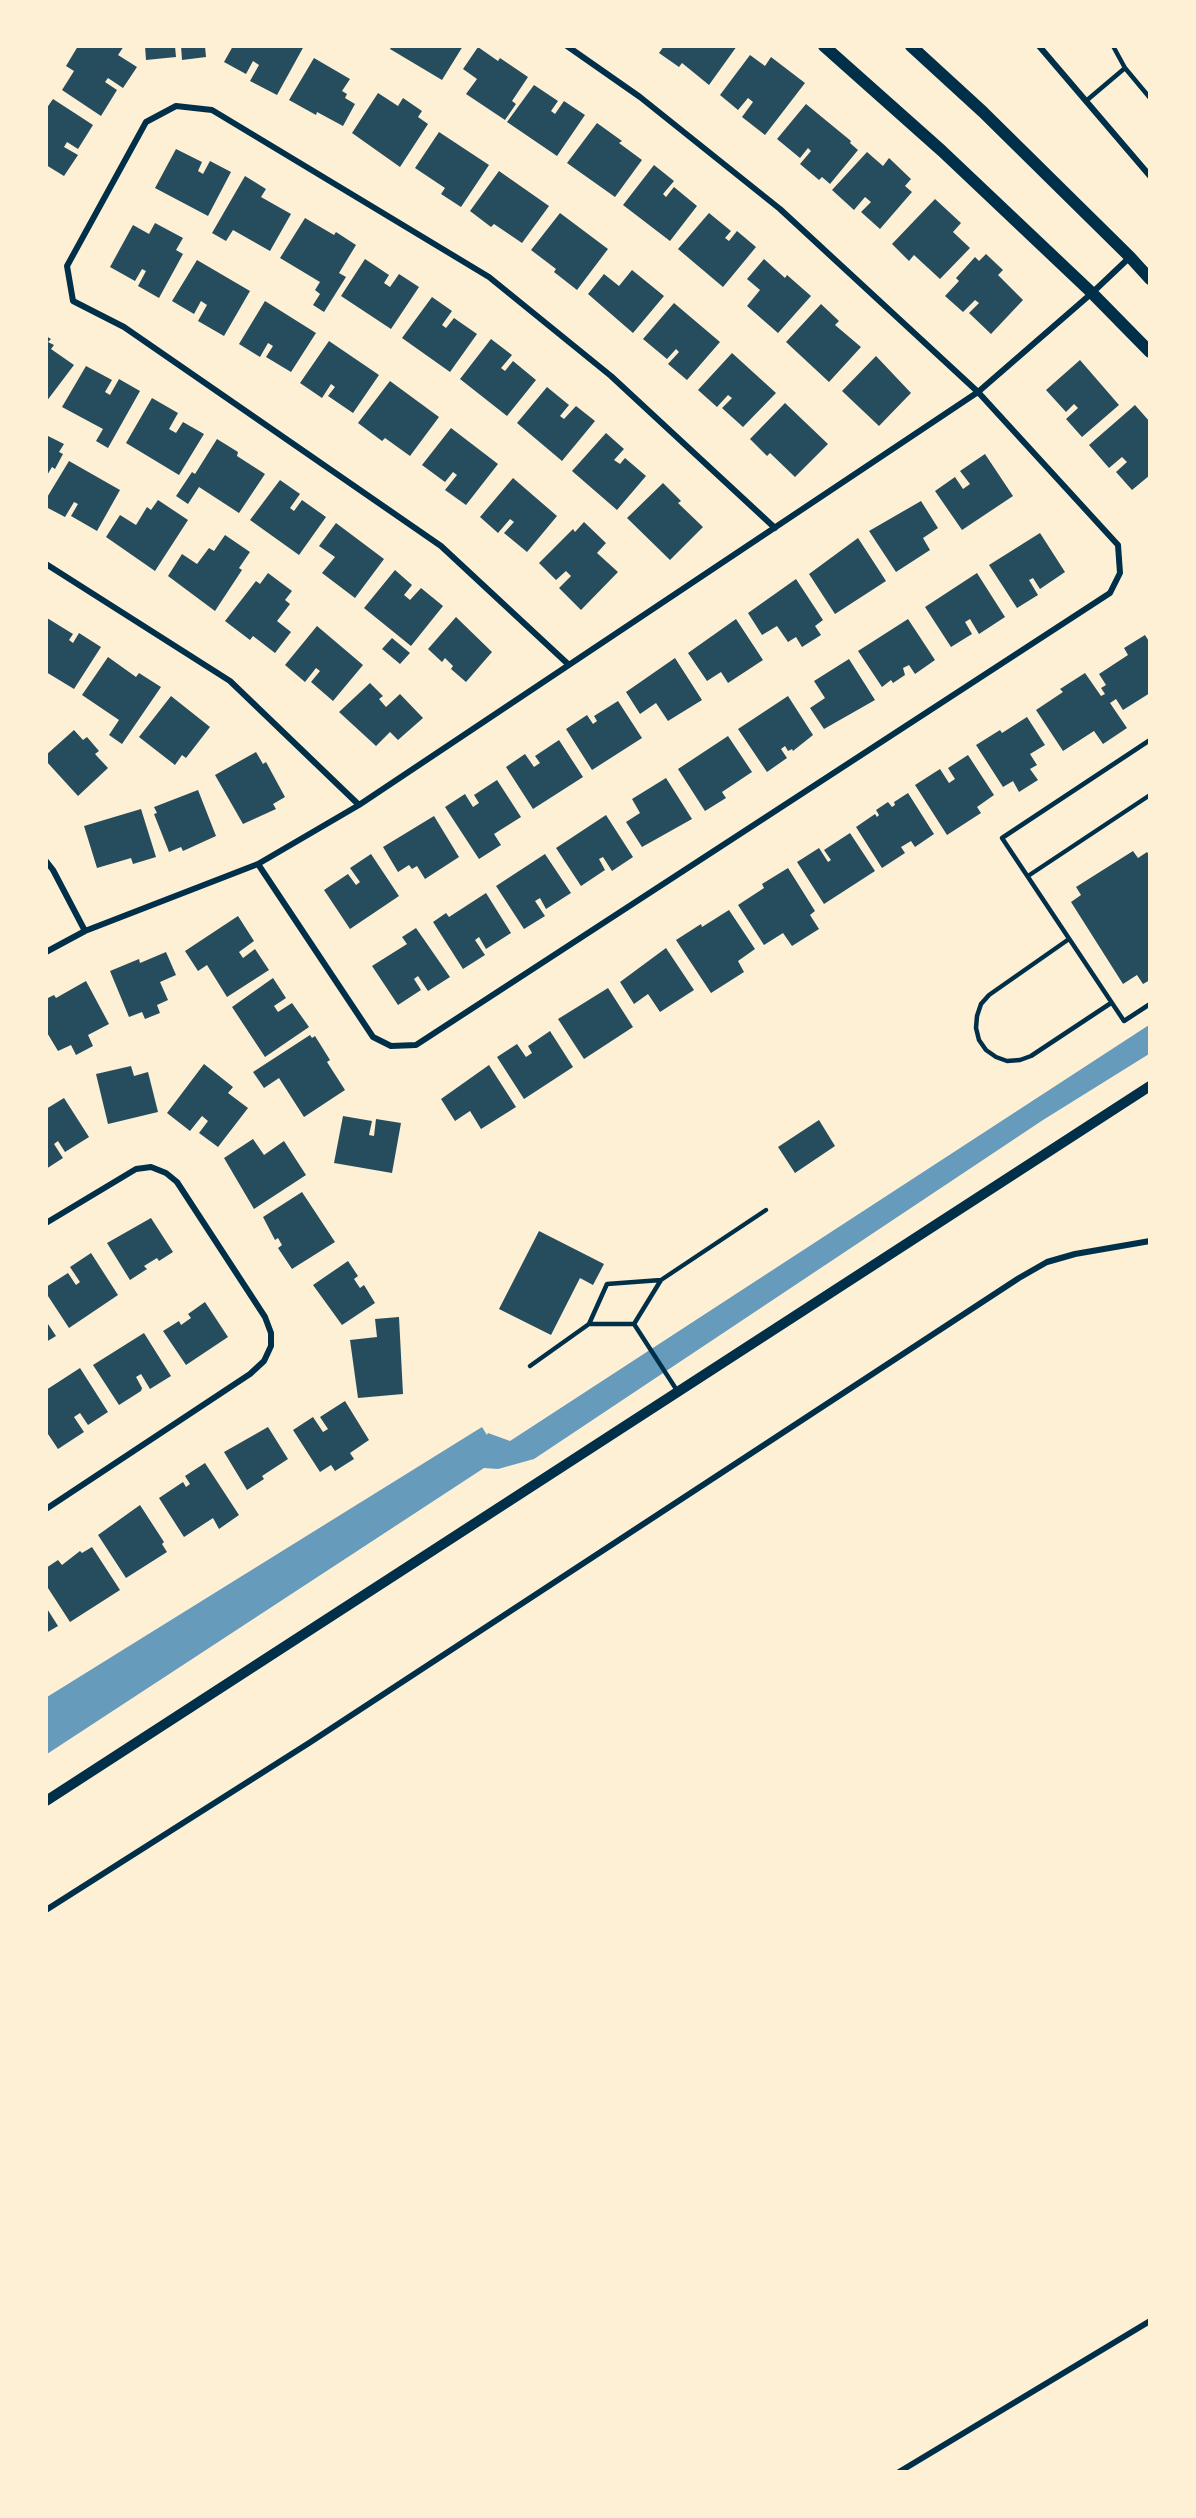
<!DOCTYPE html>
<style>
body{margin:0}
#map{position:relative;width:1196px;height:2518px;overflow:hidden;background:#fdf0d5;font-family:Cabin,sans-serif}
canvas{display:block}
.frame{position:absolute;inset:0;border:48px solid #fdf0d5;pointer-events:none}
</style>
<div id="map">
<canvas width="1196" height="2518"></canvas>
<div class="frame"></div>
</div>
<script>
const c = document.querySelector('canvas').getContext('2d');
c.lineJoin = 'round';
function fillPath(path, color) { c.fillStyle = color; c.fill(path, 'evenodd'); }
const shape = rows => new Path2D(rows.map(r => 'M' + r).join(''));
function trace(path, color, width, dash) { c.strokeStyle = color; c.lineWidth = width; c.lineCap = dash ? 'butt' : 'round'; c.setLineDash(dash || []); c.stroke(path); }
const water = shape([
 [1149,1025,1149,1054,1043,1120,534,1459,498,1469,484,1468,47,1754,47,1697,482,1427,487,1435,488,1433,510,1441]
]);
const building = shape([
 [78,46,124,46,118,55,137,67,123,88,108,78,105,82,117,90,101,116,62,90,74,71,66,66],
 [145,46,175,46,176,57,146,60],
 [181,46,205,46,206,57,182,60],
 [233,46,234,47,304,46,277,95,250,81,259,65,253,61,246,74,224,62],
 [392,46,463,46,442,80,390,49],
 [664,46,737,46,709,85,682,63,679,67,659,53],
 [478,47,498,61,500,58,528,77,512,101,516,104,505,120,466,94,477,79,463,69],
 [750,55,765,66,771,57,805,83,765,135,742,117,753,102,748,98,738,110,720,95],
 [314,58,350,79,342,91,347,94,345,98,355,104,343,126,317,112,316,115,289,100],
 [534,85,558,101,551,111,555,114,564,101,585,115,557,156,507,122],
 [378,93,398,106,403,98,422,111,418,117,428,124,400,167,352,133],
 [53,99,93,125,78,149,67,142,64,147,78,155,64,176,46,165,46,109],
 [806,104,851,141,850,143,858,150,830,184,822,177,819,180,800,164,811,151,808,148,800,158,777,139],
 [597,123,622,141,619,143,642,160,615,197,567,163],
 [439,132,489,165,461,207,441,194,445,188,415,168],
 [176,149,202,162,198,171,203,174,210,161,231,172,208,216,155,188],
 [867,152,883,166,889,158,911,179,905,186,912,192,880,229,861,212,871,202,865,197,854,210,832,190],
 [654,165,674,181,663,194,666,197,674,187,697,206,670,241,623,205],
 [499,171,549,206,522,243,494,224,491,227,470,211],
 [245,176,266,189,261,197,291,214,270,251,233,230,226,241,212,233],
 [935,199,961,223,953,232,970,248,940,279,914,255,909,261,892,244],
 [560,213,608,249,577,290,554,272,556,269,531,250],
 [709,213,731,231,725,238,729,241,737,231,756,247,723,287,678,249],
 [305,218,334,235,336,232,356,245,339,273,346,277,324,312,313,305,320,294,315,290,320,282,280,258],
 [155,223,183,238,176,250,183,254,159,298,138,286,146,271,142,269,135,281,110,267,133,225,149,234],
 [986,254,1003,270,998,275,1023,300,991,334,969,313,979,303,975,300,963,312,945,296,959,281,956,278,975,257,979,261],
 [365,259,389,275,384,283,390,287,399,274,419,287,391,329,341,296],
 [764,259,785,278,787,275,811,296,778,333,747,306,760,290,747,279],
 [197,260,250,291,224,336,198,321,207,305,201,301,194,314,172,301],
 [632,270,664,296,633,333,588,294,604,274,619,286],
 [432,297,452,311,442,325,446,328,454,318,477,334,450,372,402,338],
 [265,301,316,333,291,372,266,357,273,346,268,343,260,357,239,344],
 [674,303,720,342,687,380,668,364,679,352,676,349,667,359,643,339],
 [821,304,839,321,835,325,861,347,829,382,786,342],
 [46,336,51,339,48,342,54,345,51,349,74,365,46,402],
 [491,339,512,355,501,368,505,371,513,361,536,380,507,416,460,379],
 [329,341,379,375,353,413,328,396,335,387,331,384,322,398,300,383],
 [732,353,776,393,743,427,722,408,732,398,728,395,717,407,698,390],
 [876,356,911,393,879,426,842,391],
 [1080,360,1119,405,1082,437,1066,419,1078,408,1074,404,1066,412,1046,390],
 [86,366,112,380,105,392,110,395,119,379,140,391,108,448,96,441,103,429,62,407],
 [390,381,439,417,410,456,385,438,382,441,358,423],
 [547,387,569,405,560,416,564,419,576,406,595,421,562,461,517,423],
 [152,398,178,413,169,429,176,433,183,422,204,434,179,475,126,443],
 [785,403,828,444,795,477,770,453,767,456,750,439],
 [1135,405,1150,422,1150,475,1132,490,1116,472,1127,462,1122,457,1109,468,1089,445],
 [451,428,498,464,466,505,445,490,457,475,453,472,445,482,422,465],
 [606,433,624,449,614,460,620,464,625,458,646,476,617,510,572,471],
 [46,435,64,444,59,452,63,454,55,469,52,467,46,477],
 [217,439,238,452,237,456,265,474,239,513,199,487,188,504,176,496,192,472,195,474],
 [985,454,1013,496,962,530,935,491,955,477,963,489,970,484,960,471],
 [69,461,120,490,97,531,71,516,78,504,74,502,65,517,46,507,46,499],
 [513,478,557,516,527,552,504,533,514,522,510,519,498,533,480,517],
 [280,480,300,494,290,508,294,511,302,500,326,517,299,555,250,520],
 [663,483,681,501,678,503,703,527,670,560,627,518],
 [158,500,188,520,155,571,106,537,120,515,136,525,147,507,151,510],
 [921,501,938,528,923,538,930,550,896,572,869,531],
 [584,522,606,543,597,553,618,572,581,610,559,588,571,576,566,571,556,580,539,563,573,529,575,532],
 [336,523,384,559,355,598,322,573,335,557,319,546],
 [1040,533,1065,572,1040,589,1033,578,1029,580,1038,595,1017,608,989,565],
 [225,535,250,552,239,568,242,570,215,611,168,576,182,554,197,564,209,548,214,551],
 [858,538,886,581,835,614,809,574],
 [395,570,412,585,404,595,410,600,421,588,443,606,411,646,364,608],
 [268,573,292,591,285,600,290,604,277,621,291,632,275,653,253,636,250,640,225,621,256,581,260,584],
 [977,573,1005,617,979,634,970,619,965,622,972,634,951,647,925,607],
 [796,579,823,620,815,626,821,635,802,647,796,637,788,642,777,626,762,635,748,613],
 [456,617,492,652,466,682,451,669,453,666,445,658,442,662,428,649],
 [47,618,73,634,69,640,73,643,79,633,101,647,74,689,46,672],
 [736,619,763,660,728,683,721,672,707,681,688,653],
 [908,619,935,660,915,674,909,665,903,668,905,675,893,683,891,680,882,687,858,651],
 [317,626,363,665,333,701,311,682,320,671,316,668,305,682,285,665],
 [1145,635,1150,643,1150,693,1123,710,1116,699,1110,703,1127,728,1103,744,1094,731,1063,751,1036,710,1063,692,1060,689,1085,673,1101,696,1105,694,1101,688,1106,685,1099,674,1128,655,1124,648],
 [392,638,410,653,400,664,382,649],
 [108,657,136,677,139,673,161,687,122,744,109,735,119,720,82,695],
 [675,658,702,700,668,721,656,703,640,714,626,692],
 [849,659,875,700,824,729,810,708,825,698,814,681],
 [370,683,383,696,379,699,386,707,400,694,423,718,398,740,390,732,376,746,339,712],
 [171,696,210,727,186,758,182,755,175,765,139,737],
 [788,696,813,735,793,751,792,749,788,751,785,746,781,749,787,758,767,772,738,729],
 [618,701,642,738,592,770,566,729,587,715,593,724,597,721,594,716],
 [1027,717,1045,745,1030,754,1037,765,1030,769,1038,780,1019,792,1013,781,1003,787,976,745,1000,730,1002,733],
 [74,730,83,740,87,737,99,751,95,754,108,768,78,796,46,761,46,755],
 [728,736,752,772,722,792,726,798,705,811,678,769],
 [559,740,583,777,533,809,506,767,525,754,534,767,540,763,535,756],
 [256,752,263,764,266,762,285,797,273,804,276,809,243,824,215,775],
 [968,755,994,795,977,807,981,813,947,835,915,785,940,769,949,783,955,779,948,768],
 [666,778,692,819,642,847,626,822,640,813,632,799],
 [497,780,521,817,494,834,501,845,479,859,445,807,465,794,473,807,479,803,474,795],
 [198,790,216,836,183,851,181,847,169,852,154,814,157,813,154,807],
 [908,793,934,834,915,847,911,841,901,847,905,853,882,868,856,827,875,814,877,817,879,815,876,810,888,802,892,807,895,805,894,802],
 [141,809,156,857,133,864,131,858,97,868,84,826],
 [606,815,633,857,612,871,603,857,599,859,605,870,581,886,556,848],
 [434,816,459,857,425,879,417,866,412,869,409,865,398,872,383,847],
 [850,833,875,871,824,904,797,862,819,848,828,862,831,860,824,850],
 [1133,851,1138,858,1147,852,1150,856,1150,980,1143,984,1137,975,1123,984,1071,902,1081,895,1076,887],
 [371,854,399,896,350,929,324,890,348,874,356,885,360,882,350,868],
 [545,854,571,893,546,909,540,898,535,901,545,916,524,929,496,886],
 [788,868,815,911,810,915,819,929,792,946,783,933,764,945,738,905,764,888,762,884],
 [486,893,511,933,486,949,479,937,475,940,485,955,463,969,433,922,446,913,449,917],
 [729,910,755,949,738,961,744,972,711,993,676,940,701,924,702,927],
 [238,916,254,941,239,952,243,958,255,949,269,970,227,997,207,965,198,971,185,951],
 [416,928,450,977,428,991,418,976,414,979,421,990,398,1005,372,966,407,944,402,937],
 [666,948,694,990,660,1012,648,994,634,1004,620,982],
 [166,952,176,975,160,982,168,1000,157,1005,160,1013,145,1019,142,1012,129,1017,110,971,139,959,140,963],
 [273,978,286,998,274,1006,278,1012,292,1003,309,1027,265,1057,232,1007],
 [86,981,109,1024,88,1035,93,1046,76,1055,71,1045,58,1051,46,1031,46,999,54,995,56,998],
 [608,988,633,1027,584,1059,558,1019],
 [550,1031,573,1067,524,1099,497,1057,517,1044,526,1057,532,1053,528,1046],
 [310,1035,312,1038,315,1036,330,1060,327,1062,345,1090,304,1117,279,1078,264,1088,253,1072],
 [204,1064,233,1087,228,1093,248,1108,218,1147,199,1133,208,1121,202,1116,190,1131,167,1113],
 [489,1065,516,1107,481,1129,470,1111,455,1121,441,1099],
 [131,1066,134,1076,148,1072,158,1112,108,1124,96,1074],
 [64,1098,89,1137,65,1152,58,1141,54,1144,63,1158,46,1169,46,1109],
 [343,1116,372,1121,369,1135,374,1136,376,1119,401,1123,392,1173,334,1163],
 [819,1120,835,1146,795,1173,778,1147],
 [253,1139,264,1155,284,1141,306,1175,254,1209,224,1158],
 [302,1192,335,1242,292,1269,278,1248,282,1245,278,1238,275,1240,263,1217],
 [151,1218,173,1252,159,1261,157,1258,144,1266,147,1269,130,1280,107,1243],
 [539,1231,604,1264,593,1285,580,1278,551,1335,499,1309],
 [91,1253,118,1295,69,1328,46,1293,46,1287,68,1273,76,1285,80,1282,70,1267],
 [348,1261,358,1276,354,1279,360,1288,364,1285,375,1303,342,1325,313,1285],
 [205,1302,228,1337,186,1365,163,1331,179,1321,181,1325,191,1318,188,1314],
 [399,1317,403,1394,358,1398,350,1340,377,1337,375,1319],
 [46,1321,56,1336,46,1342],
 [144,1333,171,1376,150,1389,141,1374,136,1377,142,1388,141,1391,119,1405,93,1365],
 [80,1368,108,1412,88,1425,80,1413,74,1417,84,1432,58,1449,46,1431,46,1390],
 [345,1401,369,1440,350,1453,354,1459,335,1471,331,1465,320,1472,293,1430,313,1417,323,1432,328,1429,320,1417],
 [268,1427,288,1459,262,1476,264,1479,247,1490,224,1452],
 [205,1463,239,1515,219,1529,213,1518,184,1537,159,1498,183,1482,186,1487,190,1484,185,1476],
 [140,1505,164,1542,162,1544,167,1552,126,1578,98,1535],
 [92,1547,120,1590,70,1622,46,1585,46,1568,58,1560,62,1565,80,1551,82,1553],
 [46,1607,58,1626,46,1633]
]);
const service = shape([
 [1113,46,1125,68,1150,98],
 [1086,101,1125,68],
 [1150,740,1002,838,1124,1021,1150,1004],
 [1028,876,1150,795],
 [1069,939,989,995,981,1004,977,1016,976,1028,979,1040,986,1050,996,1057,1007,1061,1020,1060,1031,1056,1111,1003],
 [589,1324,607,1284,661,1280],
 [634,1324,661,1280,766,1210],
 [530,1366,589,1324,634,1324,678,1392]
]);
const minor = shape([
 [1039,46,1150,176],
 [46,564,230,681,359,805],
 [569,665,441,546,124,327,73,301,67,266,146,122,176,106,212,110,489,277,611,376,775,528],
 [46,861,53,870,85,931],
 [258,864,373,1037,391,1046,416,1045,1110,593,1120,573,1118,545,978,392,780,209,640,97,567,46],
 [46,952,85,931,258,864,359,805,978,392,1092,293,1130,257],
 [46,1223,136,1169,151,1167,166,1173,177,1182,265,1317,271,1333,271,1346,264,1361,250,1374,46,1509],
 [46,1910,309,1743,1019,1278,1047,1262,1075,1254,1150,1241],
 [899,2472,1150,2321]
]);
const tertiary = shape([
 [46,1801,1150,1086]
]);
const secondary = shape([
 [824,46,942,151,1092,293,1150,352],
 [911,46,983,112,1130,257,1150,279]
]);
fillPath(water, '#669bbc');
fillPath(building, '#264d5e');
trace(service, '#003049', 4.5);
trace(minor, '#003049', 6);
trace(tertiary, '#003049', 10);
trace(secondary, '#003049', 12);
</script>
